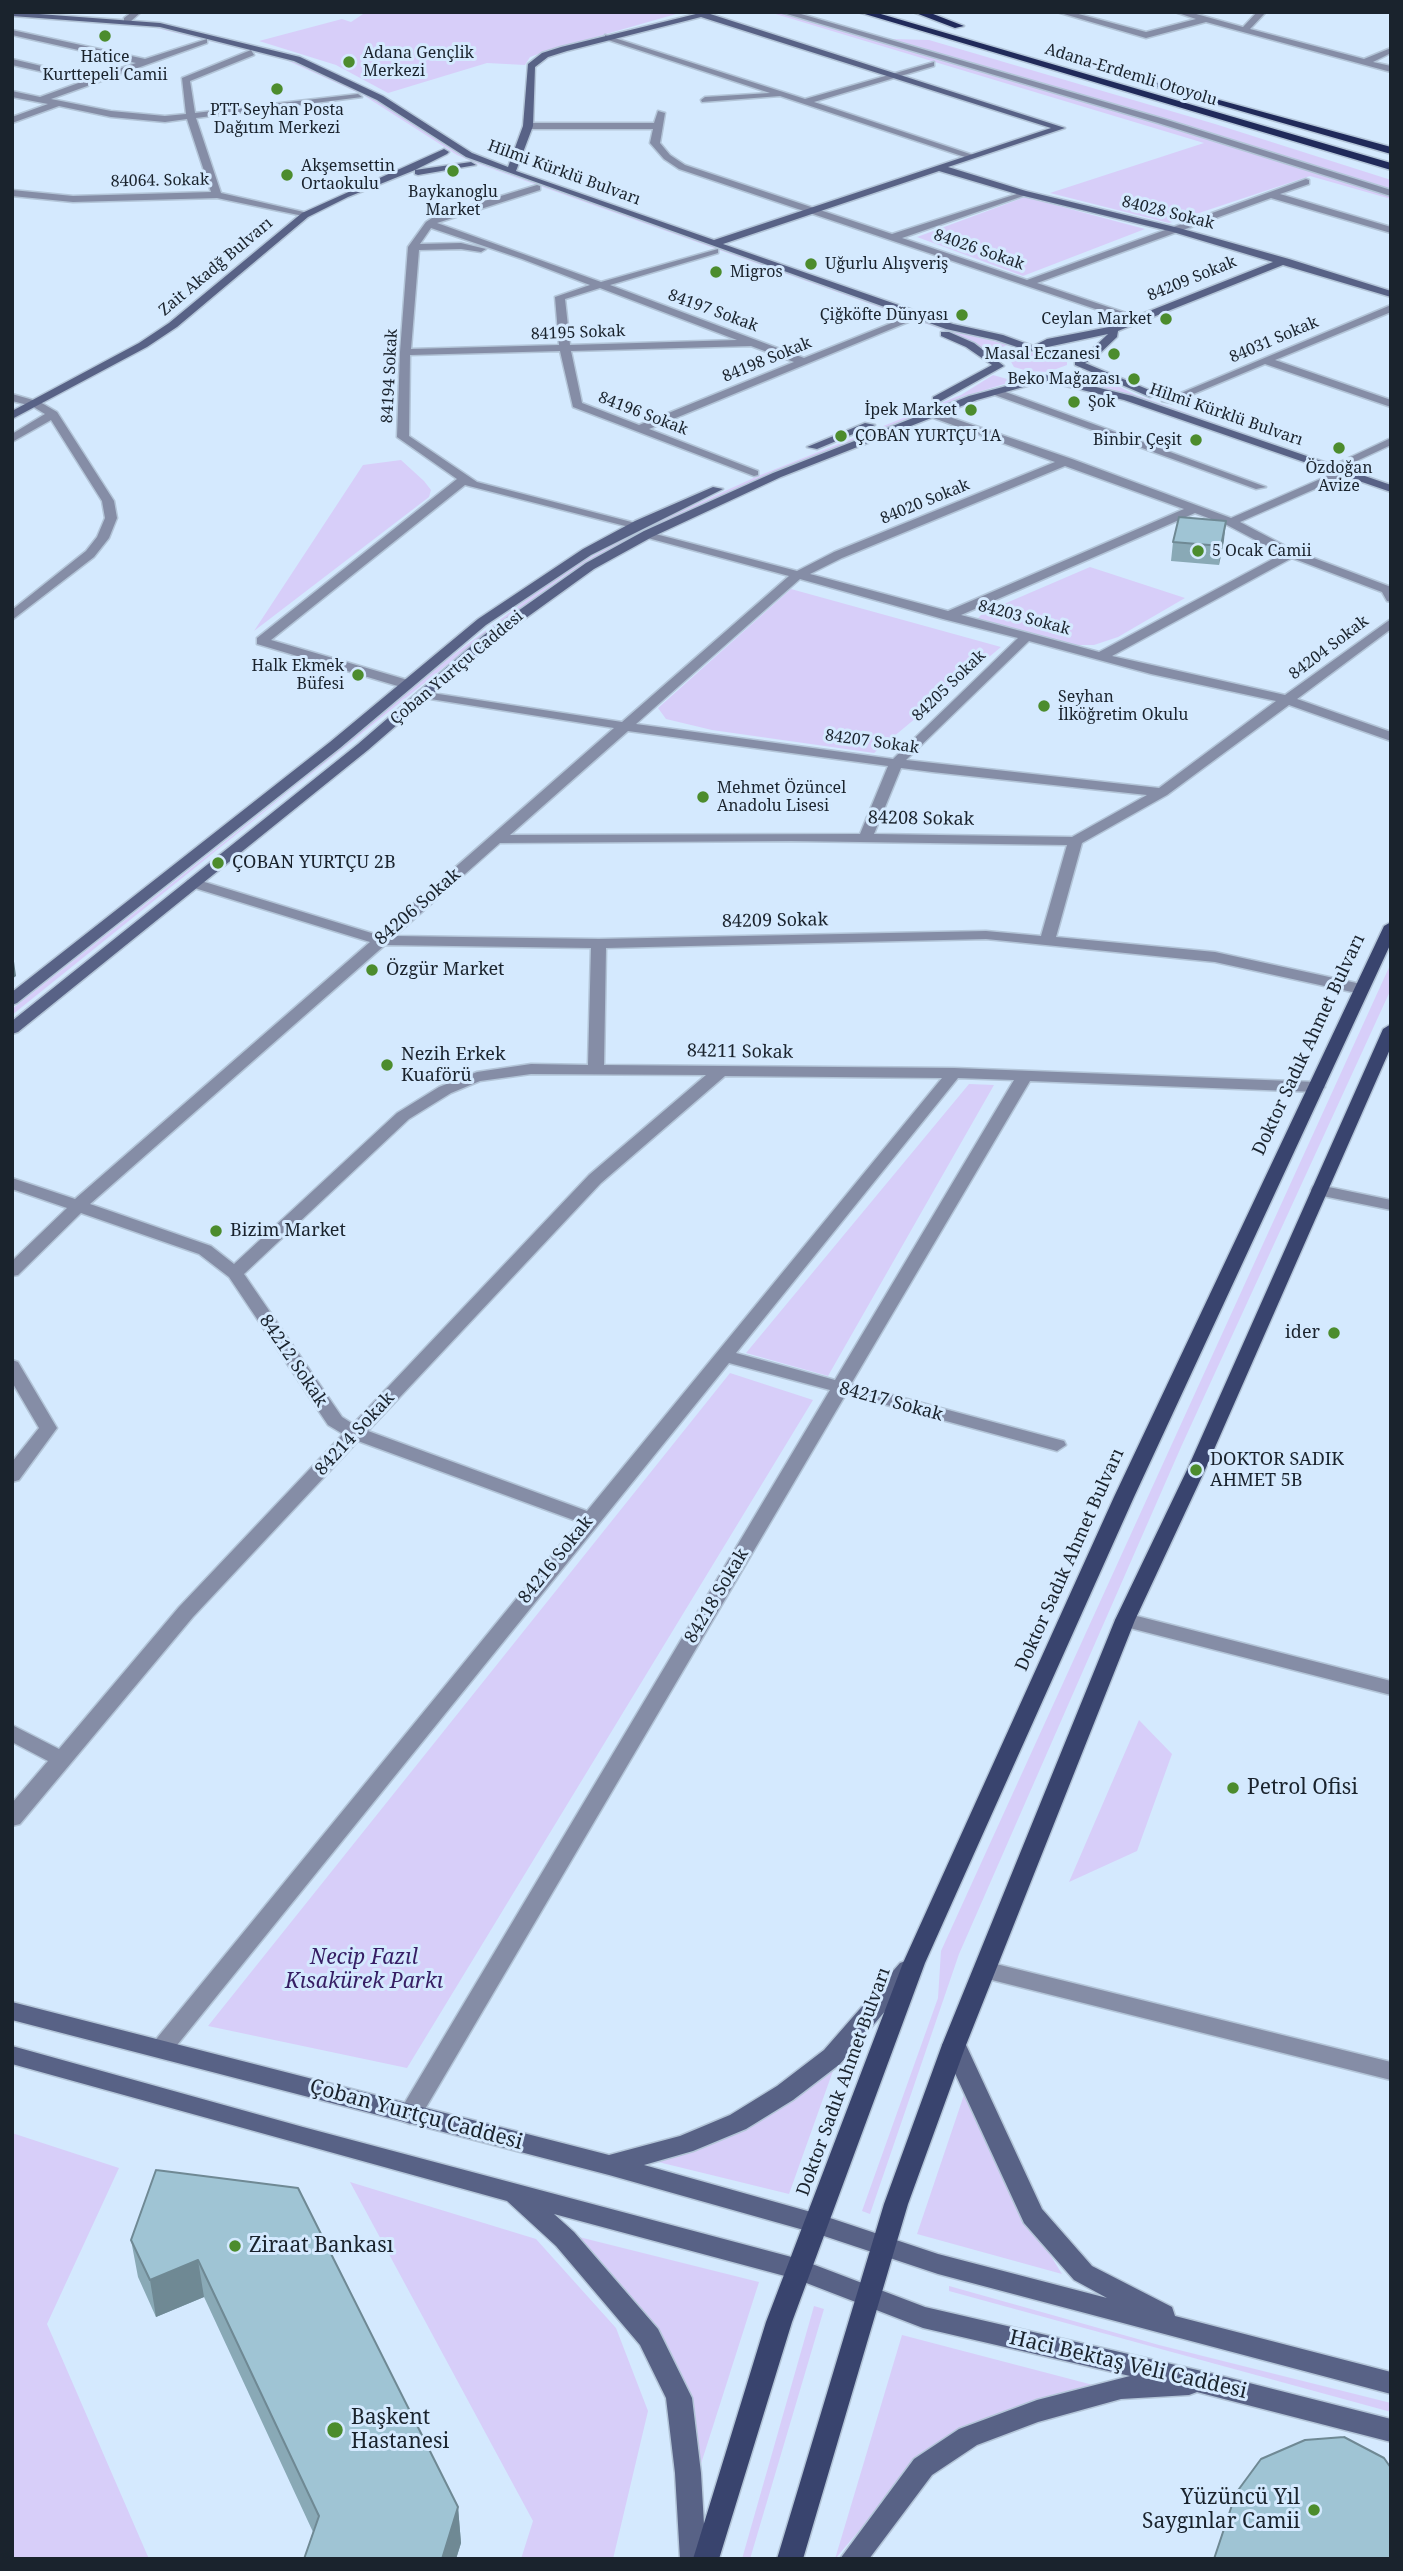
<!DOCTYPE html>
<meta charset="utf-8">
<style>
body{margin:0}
#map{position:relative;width:1403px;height:2571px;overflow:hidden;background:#d4e9fe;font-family:"Noto Serif",serif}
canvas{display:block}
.frame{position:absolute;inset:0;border:14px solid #1a232d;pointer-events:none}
</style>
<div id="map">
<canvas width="1403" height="2571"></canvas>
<div class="frame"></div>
</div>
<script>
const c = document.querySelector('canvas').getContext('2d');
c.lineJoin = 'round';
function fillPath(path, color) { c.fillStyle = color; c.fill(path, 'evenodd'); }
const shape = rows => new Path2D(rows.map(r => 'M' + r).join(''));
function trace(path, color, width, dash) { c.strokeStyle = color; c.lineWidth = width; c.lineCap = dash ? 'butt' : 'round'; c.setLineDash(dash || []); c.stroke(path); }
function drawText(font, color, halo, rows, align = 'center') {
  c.font = font + ' "Noto Serif",serif'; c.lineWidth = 6; c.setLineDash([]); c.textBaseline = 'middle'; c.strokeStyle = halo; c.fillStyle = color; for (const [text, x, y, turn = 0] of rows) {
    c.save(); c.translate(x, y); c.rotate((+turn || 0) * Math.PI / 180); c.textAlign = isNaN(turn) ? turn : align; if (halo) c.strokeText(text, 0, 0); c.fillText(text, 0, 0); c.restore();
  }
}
const green = shape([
 [366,12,683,12,547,51,530,57,525,65,487,63,388,93,336,65,259,41,342,19,351,22],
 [769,12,791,12,891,39,929,40,1215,124,1391,180,1391,199,1310,176,1169,223,1050,193,1204,143],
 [12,16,128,22,146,25,166,28,289,59,325,74,366,94,460,155,480,164,952,330,1008,345,990,351,949,332,478,164,457,155,363,95,286,60,144,25],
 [1025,197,1145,229,1023,276,917,237],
 [1024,352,1058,355,1067,361,1067,365,1048,372,1028,371,1014,367,1010,360],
 [1091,373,1136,395,1391,485,1135,396,1077,382],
 [993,375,1014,381,962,397,760,478,641,532,563,577,484,635,12,1015,12,1009,298,784,444,662,559,575,639,530,758,476,961,395],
 [401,460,424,481,431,490,429,497,254,631,363,465],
 [1090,567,1185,598,1118,637,1094,645,1063,645,986,624,978,618,983,613],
 [791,589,1001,647,874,753,712,730,666,719,658,708],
 [1391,963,1391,989,1181,1447,959,1954,870,2214,862,2211,938,1998,941,1951],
 [969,1084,994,1085,828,1376,746,1353],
 [730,1373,813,1400,407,2068,208,2026],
 [1139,1720,1172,1754,1137,1851,1069,1882],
 [834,2068,789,2194,650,2160],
 [967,2086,1007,2185,1062,2274,917,2234],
 [12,2133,119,2168,47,2324,149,2559,12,2559],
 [350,2182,536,2239,616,2328,648,2411,613,2559,521,2559,533,2521],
 [571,2235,759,2282,699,2470,685,2392],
 [949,2286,1159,2345,1391,2403,1391,2412,949,2291],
 [814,2306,824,2309,750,2559,742,2559],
 [902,2335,1097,2386,919,2460,835,2559]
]);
const street = shape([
 [132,12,141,12,130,22,124,22,124,18,132,12],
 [780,12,794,12,1164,119,1391,190,1391,196,1158,123,780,12],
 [1057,12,1071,12,1146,32,1196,19,1175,12,1189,12,1243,27,1257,12,1266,12,1250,29,1364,59,1391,48,1391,53,1373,62,1391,66,1391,72,1206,22,1146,38,1057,12],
 [12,30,145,59,207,39,207,43,51,99,111,111,165,116,186,114,182,78,251,50,254,55,190,81,195,113,358,94,362,97,196,118,221,193,308,213,308,217,217,198,73,202,12,196,12,190,73,196,211,192,187,119,165,122,111,117,59,106,12,123,12,117,48,104,12,97,12,91,40,97,84,81,12,65,12,59,92,78,136,63,12,35,12,30],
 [605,35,805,99,934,62,934,66,814,102,976,156,968,158,780,96,702,102,701,100,705,97,770,93,605,39,605,35],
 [658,111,665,113,660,143,670,155,685,165,892,234,1026,191,1026,195,902,238,1027,280,1306,179,1309,180,1309,184,1280,194,1391,227,1391,233,1271,198,1037,283,1141,318,1141,322,1137,323,679,169,664,159,650,143,653,129,528,129,523,126,528,123,654,123,658,111],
 [537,185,540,186,540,190,437,223,601,282,718,249,718,253,610,285,804,358,904,318,913,320,649,429,758,471,758,475,754,476,573,407,560,351,410,355,409,436,477,482,643,525,637,529,465,485,271,640,411,681,411,687,401,687,257,644,257,638,457,479,397,437,400,352,408,247,426,222,435,216,537,185],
 [431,228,522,259,590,285,555,297,559,345,411,349,419,250,461,249,481,252,486,249,461,243,420,244,431,228],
 [600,288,737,340,570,345,565,299,600,288],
 [751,346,794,362,639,425,582,403,571,351,751,346],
 [1391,305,1391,312,1275,360,1391,400,1391,407,1265,364,1172,403,1162,401,1391,305],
 [992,390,1000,390,1266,487,1256,489,992,394,992,390],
 [12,394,40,402,57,412,114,501,117,518,109,538,94,557,12,620,12,610,86,551,97,537,105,518,102,501,51,420,12,442,12,434,45,414,32,406,12,401,12,394],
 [932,411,1072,459,1231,518,1341,470,1349,470,1349,474,1240,522,1295,551,1391,587,1391,602,1387,601,1382,592,1292,558,1112,656,1285,695,1391,619,1391,629,1297,699,1391,732,1391,741,1289,705,1167,795,1082,843,1056,937,1215,952,1361,984,1369,989,1361,994,1215,962,986,939,606,948,604,1065,954,1068,1317,1082,1325,1087,1317,1092,1030,1081,851,1384,1064,1441,1066,1445,1057,1451,846,1394,418,2121,410,2124,402,2121,398,2114,830,1390,729,1363,169,2055,161,2058,153,2055,149,2049,153,2043,579,1522,358,1441,193,1617,20,1824,12,1826,12,1803,48,1761,12,1742,12,1725,59,1749,179,1607,343,1434,328,1425,229,1277,199,1254,81,1213,18,1275,12,1276,12,1261,67,1208,12,1189,12,1178,75,1199,370,942,188,886,186,883,188,880,198,880,378,935,614,728,424,698,419,697,419,691,622,722,789,576,644,537,644,531,797,571,834,552,1055,462,928,416,928,412,932,411],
 [1065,466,1184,509,948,611,810,574,842,558,1065,466],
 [1195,513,1227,525,1282,554,1099,652,961,615,1195,513],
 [800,579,943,619,1018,638,893,759,636,724,800,579],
 [1029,641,1151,674,1276,701,1159,788,906,760,1029,641],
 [628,731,888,766,860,834,510,835,628,731],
 [901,768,932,772,1147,795,1072,837,874,834,901,768],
 [791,841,1067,845,1041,936,986,931,599,939,395,936,500,843,791,841],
 [385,945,591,948,588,1065,531,1064,477,1072,439,1087,397,1113,234,1264,211,1246,90,1204,385,945],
 [531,1074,706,1075,589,1175,353,1424,342,1417,244,1274,409,1119,451,1093,480,1081,531,1074],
 [725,1076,942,1078,587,1511,368,1431,601,1183,725,1076],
 [958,1078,1014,1080,835,1380,736,1353,958,1078],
 [1391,438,1391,445,1348,465,1338,463,1391,438],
 [1319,1185,1391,1200,1391,1210,1313,1194,1311,1190,1313,1186,1319,1185],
 [12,1360,18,1362,57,1428,19,1480,12,1482,12,1462,39,1428,12,1382,12,1360],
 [1125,1613,1391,1681,1391,1695,1118,1625,1115,1620,1118,1615,1125,1613],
 [984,1961,1391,2062,1391,2080,976,1976,973,1970,976,1964,984,1961]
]);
const secondary = shape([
 [12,12,160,23,300,57,383,96,472,153,508,167,523,126,528,64,542,53,561,47,704,12,1065,128,948,167,1026,191,1179,228,1289,259,1391,291,1391,297,1283,265,1118,331,1117,337,1094,359,1085,363,1154,392,1154,396,1150,397,1075,365,1075,360,1086,355,1108,334,1029,351,996,340,946,329,466,157,377,100,294,61,160,27,12,16,12,12],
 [701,17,1051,128,714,240,516,171,533,126,535,67,548,57,567,51,701,17],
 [939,171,1020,195,1173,232,1273,262,1109,327,1047,339,1033,346,1003,335,953,324,723,244,939,171],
 [444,149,449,152,447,154,415,170,471,162,476,165,418,175,415,174,415,170,348,197,308,217,177,327,147,347,12,419,12,411,139,343,169,323,302,213,444,149],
 [941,332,949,332,974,343,1004,366,941,401,933,401,933,397,992,365,966,347,941,336,941,332],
 [1048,375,1132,396,1391,485,1391,492,1124,400,1045,381,977,400,781,477,652,537,594,569,494,641,368,750,18,1032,12,1034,12,1021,358,744,484,635,586,563,644,531,773,473,969,396,1048,375],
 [865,423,875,425,817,449,807,447,865,423],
 [713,487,723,489,591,555,486,625,340,748,17,1003,12,1005,12,992,330,742,478,619,583,549,635,521,713,487],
 [908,1960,916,1963,919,1969,916,1975,840,2064,793,2100,746,2129,693,2151,644,2165,818,2214,938,2254,1107,2298,1074,2280,1024,2223,942,2045,946,2039,954,2036,962,2039,966,2045,1042,2209,1092,2266,1172,2307,1175,2316,1391,2372,1391,2394,938,2274,818,2234,609,2175,12,2020,12,2002,609,2155,680,2136,730,2115,777,2086,824,2050,900,1963,908,1960],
 [12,2046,303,2127,799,2259,925,2307,1206,2372,1391,2419,1391,2442,1197,2392,1189,2395,1121,2399,1038,2422,977,2445,932,2475,869,2559,840,2559,914,2459,959,2429,1037,2400,1130,2376,923,2328,796,2279,554,2214,574,2232,658,2329,692,2398,701,2473,706,2559,680,2559,675,2473,666,2398,640,2345,556,2246,507,2201,12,2064,12,2046]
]);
const primary = shape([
 [1391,922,1391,943,1134,1497,925,1963,792,2322,719,2559,693,2559,766,2322,903,1963,1114,1497,1384,926,1391,922],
 [1391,1024,1391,1047,1205,1470,1135,1620,966,2045,908,2204,803,2559,777,2559,884,2204,942,2045,1115,1620,1187,1470,1383,1029,1391,1024]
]);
const highway = shape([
 [858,12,874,12,1391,163,1391,170,858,12],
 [913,12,928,12,964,26,955,28,913,12],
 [1157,83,1391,147,1391,154,1157,87,1157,83]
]);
const wall = shape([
 [1224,540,1219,565,1171,561,1173,542],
 [156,2170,458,2507,461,2543,456,2559,304,2559,313,2532,204,2297,156,2317,138,2277,131,2240]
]);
const shadedWall = shape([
 [1226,521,1224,540,1219,565,1221,546],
 [13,954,16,976,12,979,12,955],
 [198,2260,204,2297,156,2317,150,2280],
 [458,2507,461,2543,456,2559,442,2559]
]);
const building = shape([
 [1179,517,1226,521,1221,546,1173,542,1179,517],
 [156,2170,298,2188,458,2507,442,2559,304,2559,319,2516,198,2260,150,2280,131,2240,156,2170],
 [1344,2437,1384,2458,1391,2468,1391,2559,1214,2559,1236,2493,1261,2459,1305,2440,1344,2437]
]);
const markers = [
 [105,36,7,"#4c8c2d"],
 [349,62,7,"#4c8c2d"],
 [277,89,7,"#4c8c2d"],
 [453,171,7,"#4c8c2d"],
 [287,175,7,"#4c8c2d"],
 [811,264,7,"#4c8c2d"],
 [716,272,7,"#4c8c2d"],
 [962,315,7,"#4c8c2d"],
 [1166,319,7,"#4c8c2d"],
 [1114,354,7,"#4c8c2d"],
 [1134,379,7,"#4c8c2d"],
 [1074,402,7,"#4c8c2d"],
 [971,410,7,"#4c8c2d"],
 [841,436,7,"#4c8c2d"],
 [1196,440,7,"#4c8c2d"],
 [1339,448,7,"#4c8c2d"],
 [1198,551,7,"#4c8c2d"],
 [358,675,7,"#4c8c2d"],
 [1044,706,7,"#4c8c2d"],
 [703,797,7,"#4c8c2d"],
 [218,863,7,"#4c8c2d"],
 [372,970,7,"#4c8c2d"],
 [387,1065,7,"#4c8c2d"],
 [216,1231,7,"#4c8c2d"],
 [1334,1333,7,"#4c8c2d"],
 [1196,1470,7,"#4c8c2d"],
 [1233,1788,7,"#4c8c2d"],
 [235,2246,7,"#4c8c2d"],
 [335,2430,9,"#4c8c2d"],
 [1314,2510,7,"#4c8c2d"]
];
const farPoinames = [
 ["Adana Gençlik",363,53],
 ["Merkezi",363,71],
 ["Hatice",105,57,"center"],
 ["Kurttepeli Camii",105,75,"center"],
 ["PTT Seyhan Posta",277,110,"center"],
 ["Dağıtım Merkezi",277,128,"center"],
 ["Akşemsettin",301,166],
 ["Ortaokulu",301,184],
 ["Baykanoglu",453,192,"center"],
 ["Market",453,210,"center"],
 ["Uğurlu Alışveriş",825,264],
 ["Migros",730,272],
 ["Çiğköfte Dünyası",948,315,"right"],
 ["Ceylan Market",1152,319,"right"],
 ["Masal Eczanesi",1100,354,"right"],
 ["Beko Mağazası",1120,379,"right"],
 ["Şok",1088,402],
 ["İpek Market",957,410,"right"],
 ["ÇOBAN YURTÇU 1A",855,436],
 ["Binbir Çeşit",1182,440,"right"],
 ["Özdoğan",1339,468,"center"],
 ["Avize",1339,486,"center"],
 ["5 Ocak Camii",1212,551],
 ["Halk Ekmek",344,666,"right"],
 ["Büfesi",344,684,"right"],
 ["Seyhan",1058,697],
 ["İlköğretim Okulu",1058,715],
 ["Mehmet Özüncel",717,788],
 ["Anadolu Lisesi",717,806]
];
const farStreetnames = [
 ["Adana-Erdemli Otoyolu",1131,75,17],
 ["Hilmi Kürklü Bulvarı",564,173,20],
 ["84064. Sokak",160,181,-1],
 ["84028 Sokak",1168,213,14],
 ["84026 Sokak",979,250,19],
 ["Zait Akadğ Bulvarı",216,267,-40],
 ["84209 Sokak",1192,279,-22],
 ["84197 Sokak",713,311,20],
 ["84195 Sokak",578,333,-2],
 ["84031 Sokak",1274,340,-23],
 ["84198 Sokak",767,360,-22],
 ["84194 Sokak",390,376,-87],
 ["84196 Sokak",643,414,21],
 ["Hilmi Kürklü Bulvarı",1226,415,19],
 ["84020 Sokak",925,502,-22],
 ["84203 Sokak",1024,618,15],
 ["84204 Sokak",1329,648,-37],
 ["Çoban Yurtçu Caddesi",457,668,-40],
 ["84205 Sokak",949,686,-44],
 ["84207 Sokak",872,742,8]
];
const streetNames = [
 ["84208 Sokak",921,819,1],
 ["84206 Sokak",418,907,-41],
 ["84209 Sokak",775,921,-1],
 ["Doktor Sadık Ahmet Bulvarı",1309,1045,-65],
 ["84211 Sokak",740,1052,1],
 ["84212 Sokak",293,1361,56],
 ["84217 Sokak",891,1402,15],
 ["84214 Sokak",355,1434,-47],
 ["84216 Sokak",556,1560,-51],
 ["Doktor Sadık Ahmet Bulvarı",1070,1560,-66],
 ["84218 Sokak",717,1596,-59],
 ["Doktor Sadık Ahmet Bulvarı",844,2082,-70]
];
const poiNames = [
 ["ÇOBAN YURTÇU 2B",232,863],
 ["Özgür Market",386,970],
 ["Nezih Erkek",401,1055],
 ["Kuaförü",401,1076],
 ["Bizim Market",230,1231],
 ["ider",1320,1333,"right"],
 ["DOKTOR SADIK",1210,1460],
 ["AHMET 5B",1210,1481]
];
const nearPoinames = [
 ["Petrol Ofisi",1247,1788],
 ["Ziraat Bankası",249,2246],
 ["Başkent",351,2418],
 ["Hastanesi",351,2442],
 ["Yüzüncü Yıl",1300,2498,"right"],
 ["Saygınlar Camii",1300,2522,"right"]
];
const nearParknames = [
 ["Necip Fazıl",364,1958],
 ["Kısakürek Parkı",364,1982]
];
const nearStreetnames = [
 ["Çoban Yurtçu Caddesi",416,2115,15],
 ["Haci Bektaş Veli Caddesi",1128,2365,13]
];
fillPath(green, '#d7cef9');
trace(street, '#b3c5d8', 3);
trace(secondary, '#b3c5d8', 3);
trace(primary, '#b3c5d8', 3);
trace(highway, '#b3c5d8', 3);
fillPath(street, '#858da6');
fillPath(secondary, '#586286');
fillPath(primary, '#39446e');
fillPath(highway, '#202a5a');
fillPath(wall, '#89a9b6');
fillPath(shadedWall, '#6f8994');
fillPath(building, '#9fc4d4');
trace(building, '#6f8994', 2);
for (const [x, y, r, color] of markers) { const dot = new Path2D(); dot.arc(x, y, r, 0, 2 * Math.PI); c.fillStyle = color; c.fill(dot); trace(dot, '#d4e9fe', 2.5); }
drawText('16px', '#1a232d', '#d4e9fe', farPoinames, 'left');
drawText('16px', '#1a232d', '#d4e9fe', farStreetnames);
drawText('18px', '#1a232d', '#d4e9fe', streetNames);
drawText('18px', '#1a232d', '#d4e9fe', poiNames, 'left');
drawText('21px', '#1a232d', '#d4e9fe', nearPoinames, 'left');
drawText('italic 21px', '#361e64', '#d4e9fe', nearParknames);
drawText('21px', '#1a232d', '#d4e9fe', nearStreetnames);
</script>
